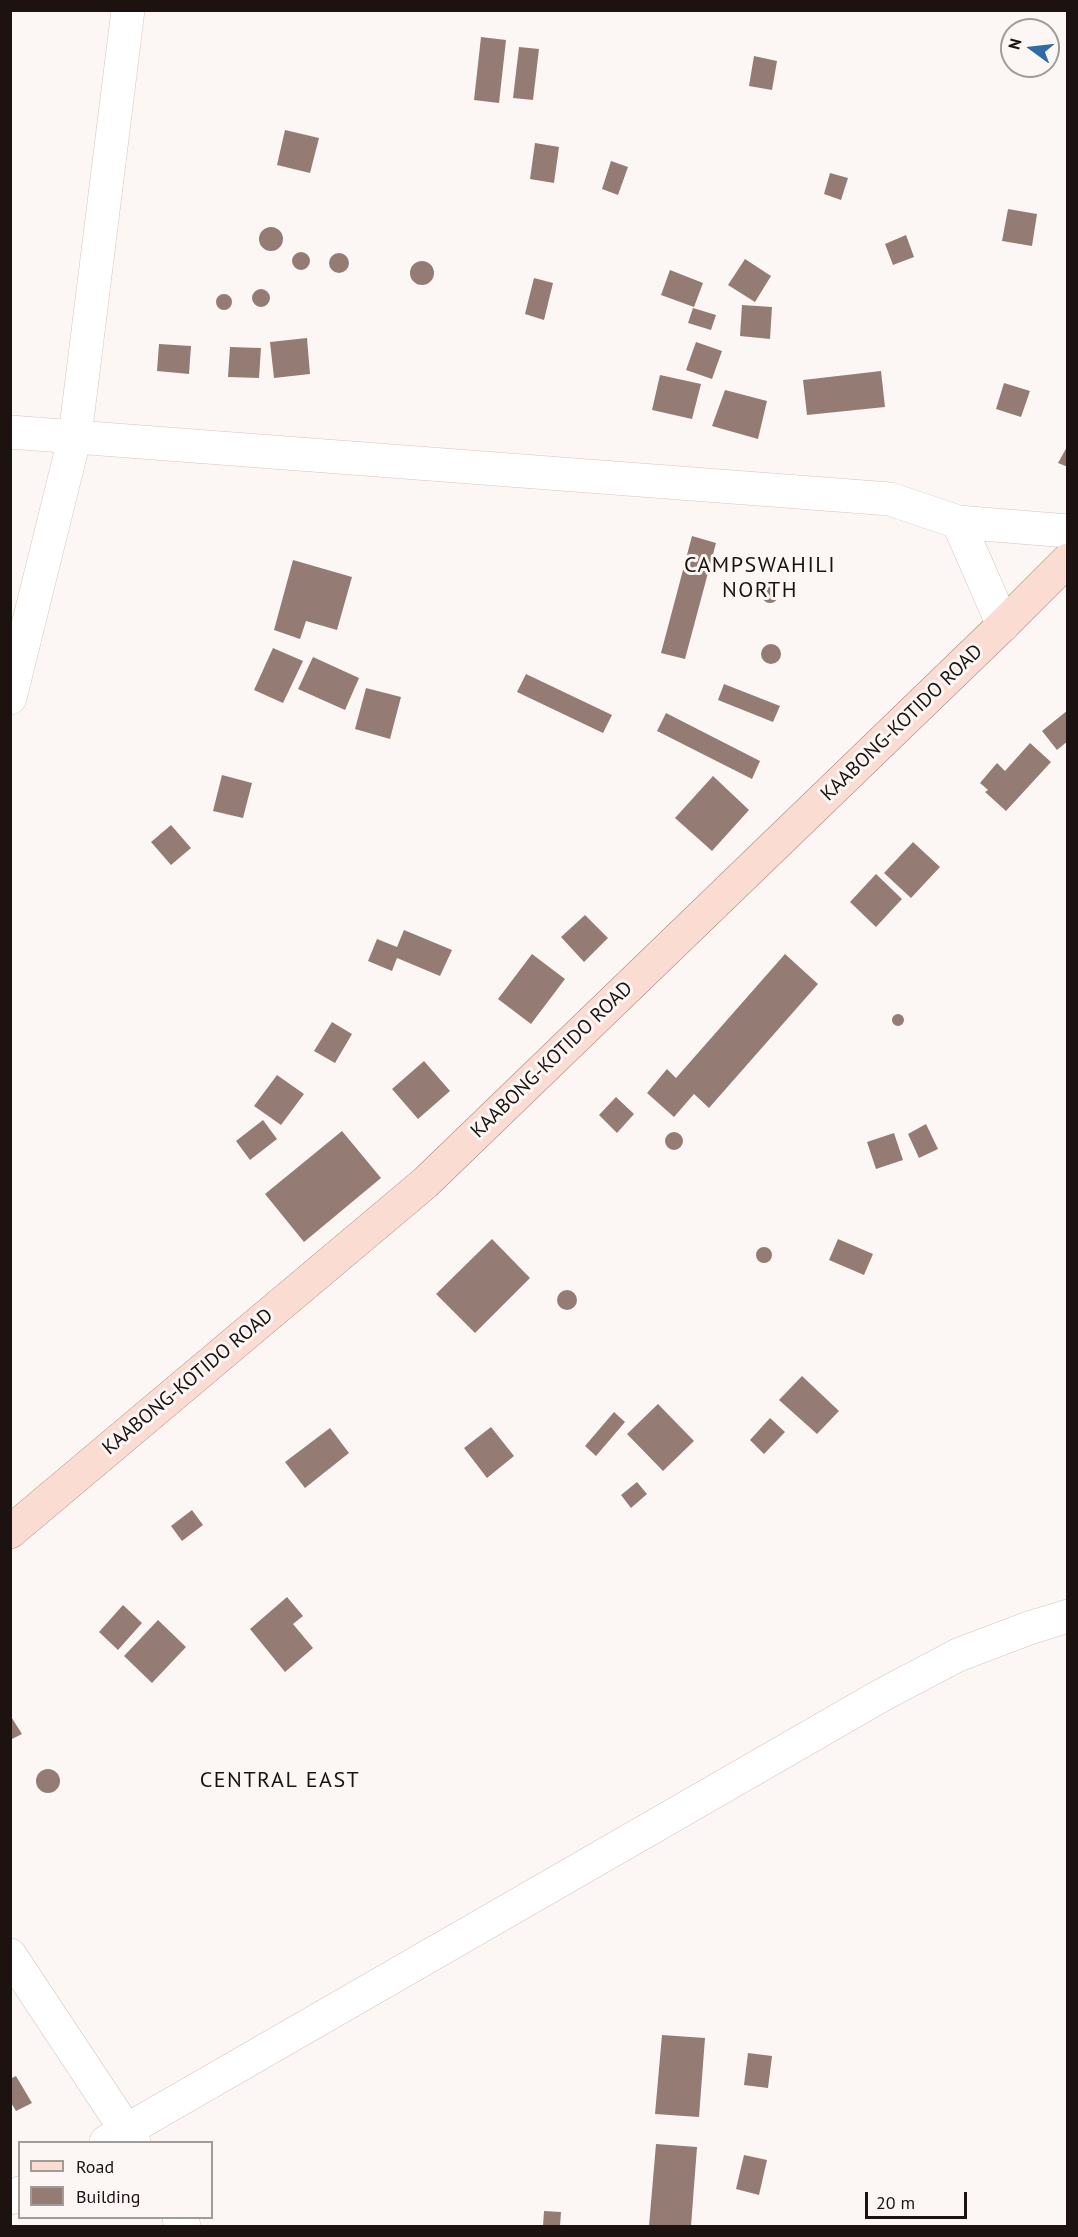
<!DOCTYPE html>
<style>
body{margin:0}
#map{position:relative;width:1078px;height:2237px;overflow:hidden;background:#fcf7f5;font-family:"PT Sans",sans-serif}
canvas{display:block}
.frame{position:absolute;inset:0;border:12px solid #1c1310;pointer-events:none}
.legend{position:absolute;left:18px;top:2141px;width:195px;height:78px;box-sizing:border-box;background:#fcf7f5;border:2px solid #a29c99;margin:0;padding:8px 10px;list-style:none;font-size:18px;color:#1c1310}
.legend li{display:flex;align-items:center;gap:12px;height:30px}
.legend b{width:30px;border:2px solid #a29c99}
.north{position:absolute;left:1000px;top:18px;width:60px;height:60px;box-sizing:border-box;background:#fcf7f5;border:2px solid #a29c99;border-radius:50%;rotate:285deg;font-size:16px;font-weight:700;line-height:24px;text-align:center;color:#1c1310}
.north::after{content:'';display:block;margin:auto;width:21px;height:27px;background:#2f6ca4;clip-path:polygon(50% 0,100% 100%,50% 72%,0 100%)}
.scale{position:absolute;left:865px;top:2192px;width:102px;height:27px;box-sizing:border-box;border:3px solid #1c1310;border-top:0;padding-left:8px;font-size:18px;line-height:21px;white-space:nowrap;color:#1c1310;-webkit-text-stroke:4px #fcf7f5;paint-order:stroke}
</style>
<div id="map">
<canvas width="1078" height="2237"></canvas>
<div class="frame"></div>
<ul class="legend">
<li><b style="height:8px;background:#fadcd2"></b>Road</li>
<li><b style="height:16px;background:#947c74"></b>Building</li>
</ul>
<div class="north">N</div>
<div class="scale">20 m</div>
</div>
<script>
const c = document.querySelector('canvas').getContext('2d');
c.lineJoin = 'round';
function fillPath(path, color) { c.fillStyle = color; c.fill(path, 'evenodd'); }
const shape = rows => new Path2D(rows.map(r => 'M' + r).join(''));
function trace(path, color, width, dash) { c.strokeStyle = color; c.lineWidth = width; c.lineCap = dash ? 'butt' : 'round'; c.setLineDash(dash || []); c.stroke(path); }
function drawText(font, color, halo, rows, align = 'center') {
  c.font = font + ' "PT Sans",sans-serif'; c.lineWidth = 6; c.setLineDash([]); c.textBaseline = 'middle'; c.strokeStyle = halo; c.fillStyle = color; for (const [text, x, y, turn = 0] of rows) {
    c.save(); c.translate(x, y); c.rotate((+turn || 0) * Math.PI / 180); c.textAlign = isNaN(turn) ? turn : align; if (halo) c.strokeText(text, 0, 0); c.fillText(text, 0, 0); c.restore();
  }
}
const building = shape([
 [481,37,506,40,499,103,474,100],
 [519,47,539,49,533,100,513,98],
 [754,56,777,61,772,90,749,86],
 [285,130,319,138,310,173,277,165],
 [535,143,559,147,554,183,530,179],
 [611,161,628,167,618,195,602,189],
 [830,173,848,178,841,200,824,194],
 [1008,209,1037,214,1032,246,1002,241],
 '259 239a12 12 0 1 1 24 0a12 12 0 1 1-24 0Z',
 [906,235,914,257,893,265,885,244],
 '292 261a9 9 0 1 1 18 0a9 9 0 1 1-18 0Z',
 '329 263a10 10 0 1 1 20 0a10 10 0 1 1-20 0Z',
 [745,259,771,276,755,302,728,285],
 '410 273a12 12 0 1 1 24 0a12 12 0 1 1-24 0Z',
 [670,270,703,283,694,307,661,295],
 [534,278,553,283,544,320,525,314],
 '252 298a9 9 0 1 1 18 0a9 9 0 1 1-18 0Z',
 '216 302a8 8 0 1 1 16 0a8 8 0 1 1-16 0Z',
 [742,305,772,307,770,339,740,336],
 [693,308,716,315,711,330,688,323],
 [307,338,310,374,274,378,270,342],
 [696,342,722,351,712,379,686,370],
 [159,344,191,346,189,374,157,371],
 [230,347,261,348,259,378,228,377],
 [881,371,885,407,807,415,803,380],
 [660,375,701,384,692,419,652,410],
 [1004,383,1030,391,1021,417,996,409],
 [725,390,767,401,758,439,712,426],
 [1068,445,1068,467,1058,463],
 [692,536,716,543,685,659,661,653],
 [293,560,352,577,337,630,306,621,300,639,274,630],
 '762 595a8 8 0 1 1 16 0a8 8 0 1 1-16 0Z',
 '761 654a10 10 0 1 1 20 0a10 10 0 1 1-20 0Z',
 [273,648,303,661,283,703,254,690],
 [313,657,359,678,345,710,298,689],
 [526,674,612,715,603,733,517,692],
 [724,684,780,706,773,722,718,700],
 [366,688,401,697,390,739,355,729],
 [1068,710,1068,741,1057,750,1042,731],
 [666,713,760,761,752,779,657,731],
 [1030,743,1051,762,1006,811,985,792,988,790,980,783,997,763,1005,771],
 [222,775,252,783,243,818,213,811],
 [713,776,749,810,712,851,675,818],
 [171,825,191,848,171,865,151,842],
 [913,842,940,867,911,898,884,873],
 [876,874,902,899,876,927,850,902],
 [585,915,608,938,584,962,561,937],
 [404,930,452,950,440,976,397,958,392,971,368,961,377,939,397,947],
 [532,954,565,979,531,1024,498,999],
 [785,954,818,984,709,1108,694,1094,674,1117,647,1093,667,1069,676,1078],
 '892 1020a6 6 0 1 1 12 0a6 6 0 1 1-12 0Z',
 [332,1022,352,1034,335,1063,314,1051],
 [424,1061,450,1091,418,1119,392,1089],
 [277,1075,304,1094,281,1125,254,1106],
 [616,1097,634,1114,617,1133,599,1115],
 [263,1120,277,1139,250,1160,236,1141],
 [926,1124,938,1149,919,1158,908,1134],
 [342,1131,381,1178,304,1242,265,1194],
 '665 1141a9 9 0 1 1 18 0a9 9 0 1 1-18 0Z',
 [894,1133,903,1160,876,1169,867,1142],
 [492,1239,530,1278,475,1333,436,1294],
 [838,1239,873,1254,864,1275,829,1260],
 '756 1255a8 8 0 1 1 16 0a8 8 0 1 1-16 0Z',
 '557 1300a10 10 0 1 1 20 0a10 10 0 1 1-20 0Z',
 [802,1376,839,1411,817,1434,779,1400],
 [658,1404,694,1441,663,1471,627,1434],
 [614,1412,625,1422,596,1456,585,1446],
 [770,1418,785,1432,764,1454,750,1440],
 [491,1427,514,1456,487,1478,464,1448],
 [330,1428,349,1453,305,1488,285,1462],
 [637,1482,647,1494,631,1508,621,1495],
 [192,1510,203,1525,182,1541,171,1526],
 [287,1597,303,1616,293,1624,313,1648,285,1672,250,1629],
 [123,1605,142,1623,118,1650,99,1632],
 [158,1620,186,1647,152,1683,124,1656],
 [10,1715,22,1734,10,1740],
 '36 1781a12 12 0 1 1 24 0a12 12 0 1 1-24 0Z',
 [662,2035,705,2038,699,2117,655,2114],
 [748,2053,772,2056,768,2088,744,2085],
 [16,2076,32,2103,16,2111,10,2101,10,2079],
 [656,2144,697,2147,691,2226,649,2226],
 [744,2155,767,2160,759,2195,736,2189],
 [544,2211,561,2212,560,2226,543,2226]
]);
const minor = shape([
 [10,432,890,499,958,522,1068,531],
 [958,522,1003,625],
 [10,698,75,436,128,10],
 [10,1955,134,2142],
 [106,2142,882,1695,958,1655,1029,1628,1068,1616],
 [10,2198,20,2193],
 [179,2218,184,2226]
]);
const major = shape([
 [10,1532,425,1183,1003,625,1068,560]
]);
const streetNames = [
 ["KAABONG-KOTIDO ROAD",902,723,-44],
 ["KAABONG-KOTIDO ROAD",552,1060,-44],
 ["KAABONG-KOTIDO ROAD",188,1382,-40]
];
const quarterNames = [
 ["CAMPSWAHILI",760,566],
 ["NORTH",760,591],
 ["CENTRAL EAST",280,1781]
];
fillPath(building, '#947c74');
trace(minor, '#dcc2ba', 34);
trace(major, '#aa877b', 34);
trace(minor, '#fff', 33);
trace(major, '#fadcd2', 33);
drawText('20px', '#1c1310', '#fcf7f5', streetNames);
c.letterSpacing = '1.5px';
drawText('22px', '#1c1310', '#fcf7f5', quarterNames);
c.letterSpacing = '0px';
</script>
